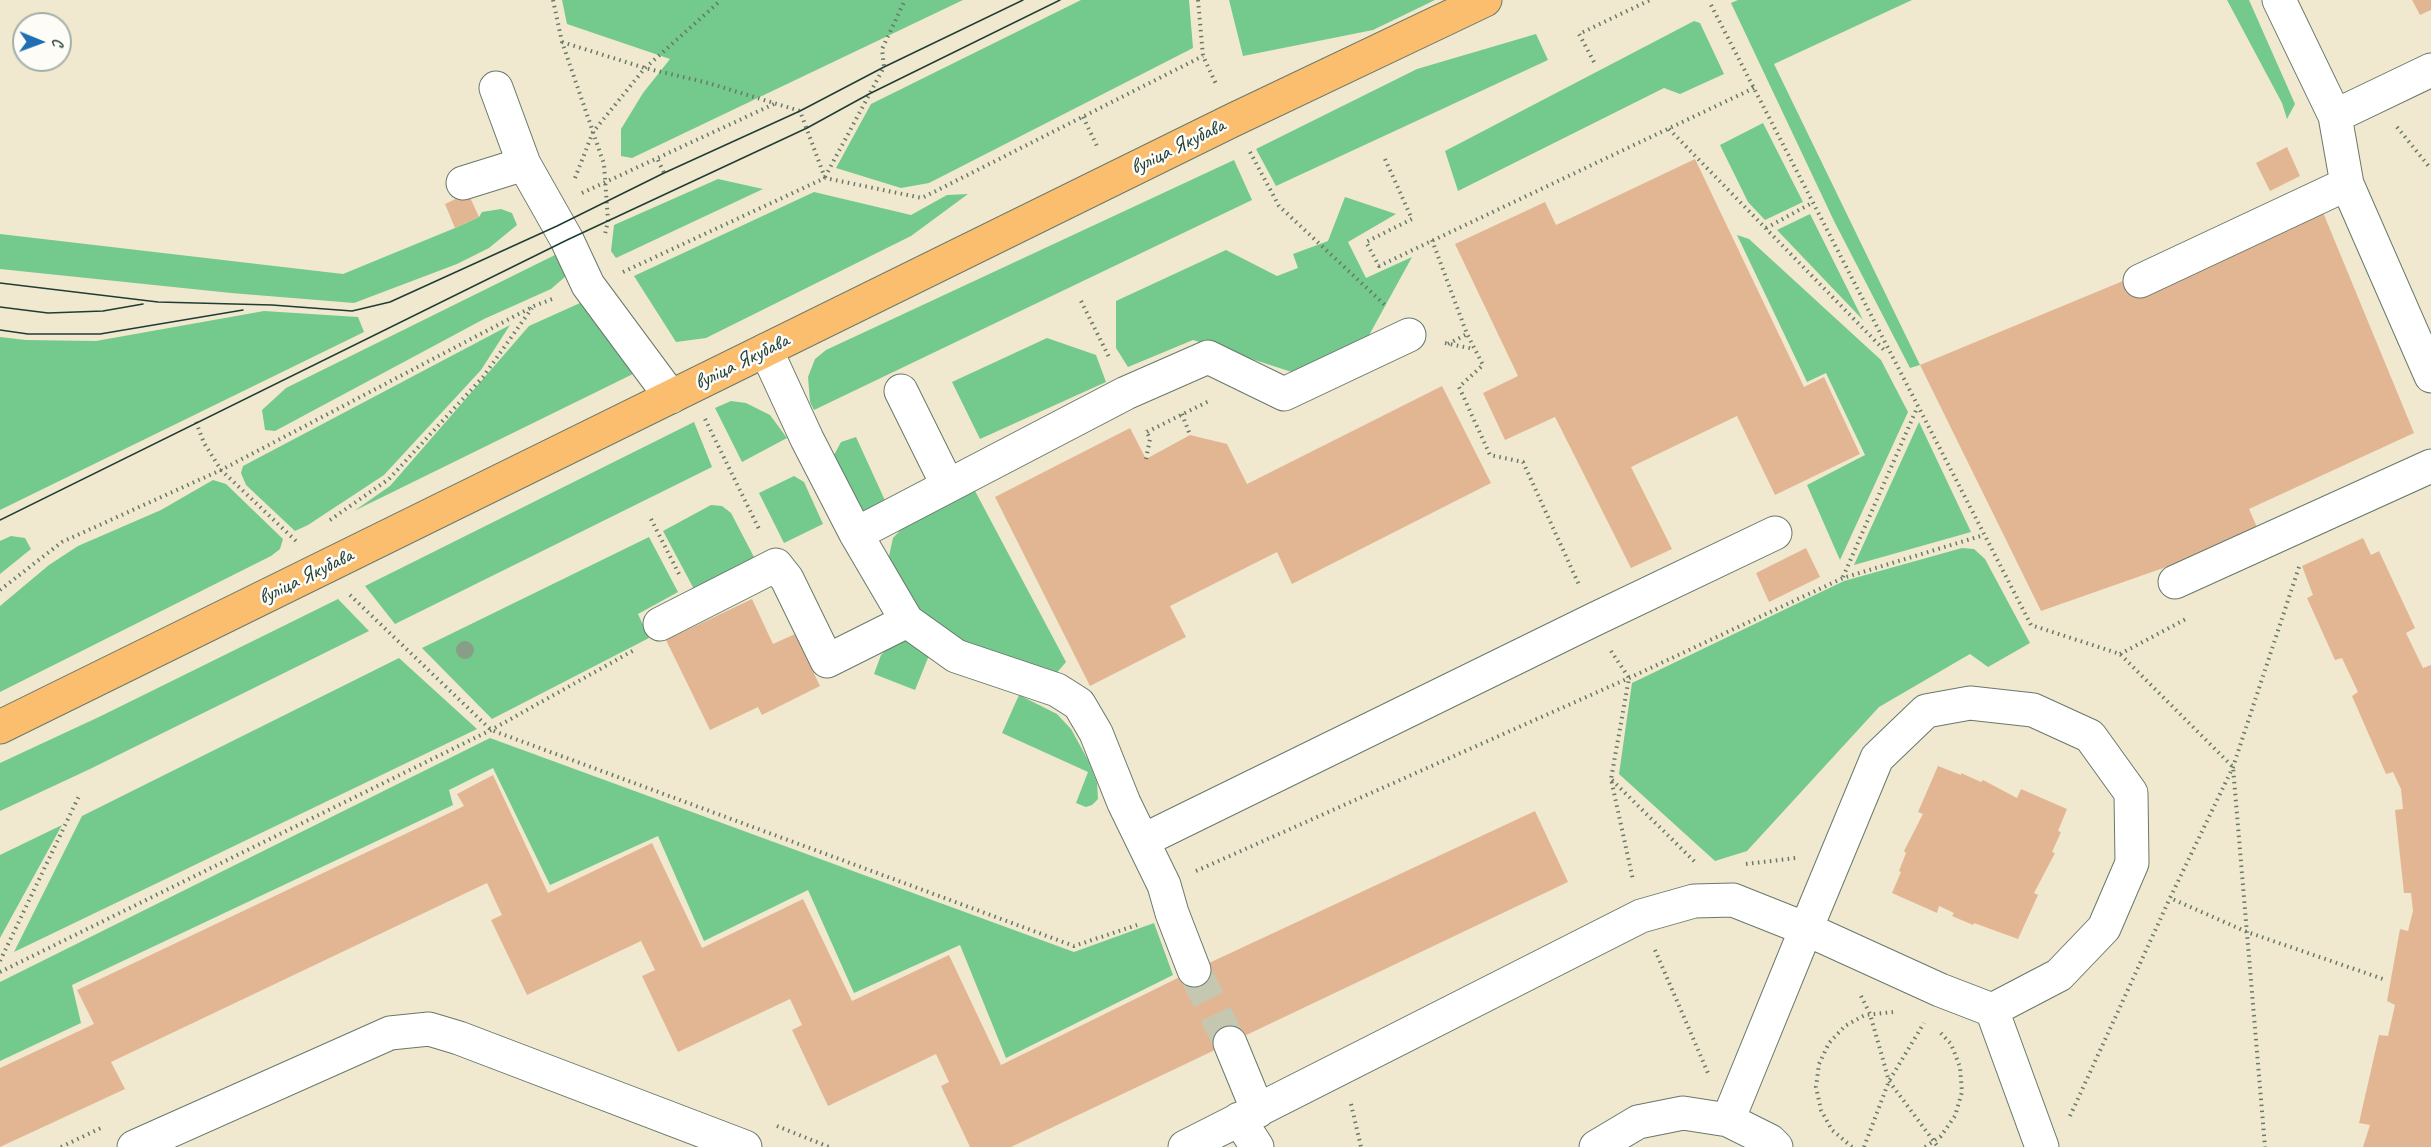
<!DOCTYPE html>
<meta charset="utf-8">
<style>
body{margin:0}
#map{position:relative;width:2431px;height:1147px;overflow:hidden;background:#f0e9cf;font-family:Caveat,sans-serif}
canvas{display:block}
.north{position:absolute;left:12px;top:12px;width:60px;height:60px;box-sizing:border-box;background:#fdfcf7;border:2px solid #a4b0a9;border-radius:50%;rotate:91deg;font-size:16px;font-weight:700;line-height:24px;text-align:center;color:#1f3d34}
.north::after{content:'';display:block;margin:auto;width:21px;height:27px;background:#1f6fb2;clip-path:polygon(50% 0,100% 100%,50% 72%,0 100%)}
</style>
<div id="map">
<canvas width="2431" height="1147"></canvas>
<div class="north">С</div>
</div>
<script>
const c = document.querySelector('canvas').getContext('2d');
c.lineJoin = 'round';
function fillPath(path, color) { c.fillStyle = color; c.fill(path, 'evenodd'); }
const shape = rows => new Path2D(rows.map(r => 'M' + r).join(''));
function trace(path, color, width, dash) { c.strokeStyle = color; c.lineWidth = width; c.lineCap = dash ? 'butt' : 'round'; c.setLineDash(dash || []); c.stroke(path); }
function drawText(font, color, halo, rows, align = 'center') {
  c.font = font + ' Caveat,sans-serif'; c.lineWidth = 5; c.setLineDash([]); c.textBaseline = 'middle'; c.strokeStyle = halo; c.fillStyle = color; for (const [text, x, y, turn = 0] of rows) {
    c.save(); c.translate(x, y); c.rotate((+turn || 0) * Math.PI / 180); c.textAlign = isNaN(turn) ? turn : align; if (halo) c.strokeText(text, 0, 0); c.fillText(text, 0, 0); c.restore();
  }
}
const green = shape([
 [562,0,963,0,632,158,621,156,621,129,643,93,670,59,567,24],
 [1081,0,1189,0,1193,48,929,183,901,188,836,168,871,104],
 [1229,0,1435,0,1373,30,1243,56],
 [1738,0,1912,0,1774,64,1920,365,1910,368,1834,221,1731,3],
 [2227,0,2249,0,2295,104,2287,119,2282,103],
 [1694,21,1700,23,1724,74,1680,94,1664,88,1458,191,1445,151],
 [1536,34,1548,60,1276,186,1256,149,1417,69],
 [1763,123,1803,202,1765,220,1748,202,1720,145],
 [1234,160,1252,200,814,410,810,402,808,377,815,359,826,350],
 [718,179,763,189,616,258,611,251,614,225],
 [814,192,911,215,947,195,968,194,911,236,706,338,676,342,634,276],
 [1345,197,1396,214,1348,242,1366,278,1412,257,1367,339,1301,375,1193,340,1128,367,1116,348,1116,301,1226,250,1277,276,1298,268,1293,254,1328,241],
 [501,209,512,213,517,225,489,248,457,264,354,303,231,293,0,269,0,234,343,274,455,228,479,217,482,212],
 [1810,214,1863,320,1777,230],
 [1737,235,1749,239,1881,360,1908,412,1840,560,1807,485,1865,455,1826,373,1807,382],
 [559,253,566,276,551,289,484,319,275,431,265,430,262,410,286,388],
 [580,303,637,372,354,511,390,486,529,326],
 [264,311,358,317,364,332,0,510,0,337,26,340,96,341],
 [510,325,481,370,384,475,308,525,295,531,246,485,241,473,243,466],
 [1047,338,1096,355,1106,382,980,439,952,382],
 [731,401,746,403,770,415,787,438,742,462,715,408],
 [694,422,712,467,395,624,365,586],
 [1919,422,1971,532,1854,565],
 [856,437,888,507,871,516,859,512,834,455,841,442],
 [794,476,804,482,823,524,784,543,759,493],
 [213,480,226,484,283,539,280,549,271,556,0,692,0,606,49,565,78,546,161,510],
 [975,491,1066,662,1054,676,937,633,915,610,895,574,889,556,893,538,910,520],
 [711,505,722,506,731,513,755,559,695,591,663,531],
 [11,536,25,538,31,549,0,574,0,541],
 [649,537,678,592,638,614,649,638,492,719,422,648],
 [1962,548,1974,549,1985,559,2030,643,1988,667,1970,654,1879,707,1747,851,1715,861,1619,774,1632,683,1844,581],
 [338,599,369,631,90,769,0,811,0,763,101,716],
 [902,639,930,653,915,690,874,674,881,655,893,643],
 [399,658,477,729,14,952,82,816],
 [1019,695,1057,714,1071,729,1088,760,1097,783,1098,799,1092,805,1086,807,1076,803,1088,772,1002,733],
 [490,738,1074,952,1154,923,1173,975,1006,1058,960,945,854,993,808,890,704,941,658,836,550,885,493,768,449,790,453,805,72,985,81,1023,0,1061,0,982],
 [62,825,0,938,0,855]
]);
const building = shape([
 [2412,0,2431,0,2431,10,2420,15],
 [2287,147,2300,176,2270,191,2256,163],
 [1695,159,1804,387,1824,377,1860,454,1775,495,1737,416,1631,467,1672,549,1631,568,1555,417,1505,440,1483,393,1518,376,1455,244,1545,202,1556,225],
 [468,193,479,217,455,228,445,204],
 [2322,210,2414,433,2249,509,2260,534,2041,611,1920,365,2135,276],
 [1442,386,1491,483,1292,584,1277,552,1170,606,1186,637,1090,686,995,497,1130,428,1146,459,1190,435,1227,444,1247,484],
 [2363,538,2371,555,2379,551,2415,628,2406,633,2423,668,2431,665,2431,1147,2363,1147,2370,1125,2359,1123,2379,1035,2388,1036,2395,1005,2387,1001,2400,929,2408,931,2413,911,2411,893,2404,893,2395,810,2403,809,2401,789,2393,772,2386,774,2352,696,2358,692,2342,658,2335,660,2307,598,2313,595,2302,566],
 [1806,548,1820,577,1769,602,1756,573],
 [752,599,773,644,795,634,820,686,762,715,758,707,710,730,666,640],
 [1938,766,1961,775,1961,773,1981,782,1983,780,2017,798,2021,789,2067,809,2058,831,2061,832,2052,852,2055,853,2034,893,2038,895,2018,939,1974,923,1973,925,1952,916,1954,913,1939,906,1937,913,1892,893,1901,872,1899,871,1906,853,1904,851,1923,814,1918,812],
 [493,775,548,893,652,843,702,948,803,899,852,1001,949,955,1001,1065,1194,970,1535,811,1568,882,1011,1147,970,1147,941,1086,949,1082,936,1054,828,1106,792,1030,802,1025,790,999,678,1052,642,976,655,970,641,941,527,995,491,920,502,915,487,883,111,1062,125,1089,0,1147,0,1068,94,1024,77,990,464,806,457,794]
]);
const minorTunnel = shape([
 [1194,970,1230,1043]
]);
const path = shape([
 [553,0,562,42,604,164,608,221,605,234],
 [1198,0,1203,56,1217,86],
 [1711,5,2031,625,2120,654,2233,767,2265,1147],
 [562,42,645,68,708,83,800,111,825,178],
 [1594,62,1579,34,1650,0],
 [1083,117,1097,146],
 [2397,127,2431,169],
 [1669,129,1886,352],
 [1250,152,1279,206,1386,306],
 [1385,159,1412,219,1366,242,1379,266,1754,88],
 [658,160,664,173],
 [825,177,884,67,882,49,905,0],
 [575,178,593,132,645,68,721,0],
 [582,193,774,104],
 [1766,228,1812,203],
 [1432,240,1467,334,1483,365,1459,387,1490,455,1523,462,1580,587],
 [623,272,825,178,922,198,1203,56],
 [1081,301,1110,359],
 [1445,343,1474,349],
 [1448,344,1467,334],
 [1182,414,1190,435],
 [705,419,760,531],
 [196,422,204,443,221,470,296,541],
 [1147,432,1211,400],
 [1146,459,1150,439,1146,430],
 [651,519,679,574],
 [330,520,389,479,483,377,532,308],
 [2299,567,2233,767,2170,898,2247,932,2386,980],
 [1843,577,1917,408],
 [0,590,62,542,221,470,534,306,555,298],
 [350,595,491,730,1074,946,1137,925],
 [1611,651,1629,678,1611,779,1633,880],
 [2120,654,2186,619],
 [1612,780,1696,863],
 [1746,864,1796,858],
 [1196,871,1629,678,1843,578,1984,535],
 [1655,950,1708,1073],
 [0,961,79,796],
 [0,972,491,730,636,649],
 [1861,996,1870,1014,1889,1081,1938,1147],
 [1351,1104,1361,1147],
 [2070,1116,2170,898],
 [777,1126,829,1147],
 [61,1147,103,1127],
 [1852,1147,1832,1130,1821,1110,1816,1087,1819,1064,1829,1043,1845,1026,1865,1015,1893,1012],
 [1864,1147,1889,1081,1924,1023],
 [1925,1147,1941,1136,1955,1116,1962,1092,1960,1067,1951,1044,1938,1030]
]);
const minor = shape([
 [2279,0,2335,116,2347,184,2431,376],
 [496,88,524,164,567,240,588,285,671,397],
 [2335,116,2431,70],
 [463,183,524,164],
 [2140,281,2347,184],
 [766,350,807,439,856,534,907,621,956,656,1057,690,1079,704,1096,733,1124,803,1164,885,1172,913,1194,970],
 [901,391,948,486],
 [856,534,1126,393,1208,357,1284,394,1409,335],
 [2175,582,2431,466],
 [660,624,776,565,787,579,827,661,907,621],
 [1144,840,1595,619,1775,533],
 [1992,1010,2042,1147],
 [1230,1043,1258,1111],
 [1239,1119,1257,1147],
 [134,1147,390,1033,429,1029,459,1038,745,1147],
 [1185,1147,1641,916,1694,901,1733,900,1806,929,1940,990,1992,1010,2059,975,2104,928,2132,863,2131,793,2090,736,2033,710,1970,703,1926,711,1877,758,1806,929,1728,1120],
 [1596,1147,1638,1122,1683,1113,1728,1120,1770,1141,1776,1147]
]);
const major = shape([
 [0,727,1233,120,1485,0]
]);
const tram = shape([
 [0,283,158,302,272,305,352,311,390,302,557,226,664,173,800,111,884,67,1023,0],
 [0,307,48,313,103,311,143,304],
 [0,330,28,334,100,334,243,310],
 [0,520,567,240,807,128,869,94,1060,0]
]);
const trees = [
 [465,650]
];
const streetNames = [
 ["вуліца Якубава",1178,147,-26],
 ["вуліца Якубава",742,362,-26],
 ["вуліца Якубава",306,577,-26]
];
fillPath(green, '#74c98d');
fillPath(building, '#e3b693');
trace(minorTunnel, '#c6c7b0', 33, [33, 16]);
trace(minor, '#68796a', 35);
trace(major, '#68796a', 35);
trace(path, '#68796a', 4, [1.5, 4.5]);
trace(minor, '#fff', 33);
trace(major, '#fbbd6e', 33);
trace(tram, '#1f3d34', 1.5);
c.fillStyle = '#899e86';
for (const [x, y] of trees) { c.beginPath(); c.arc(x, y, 9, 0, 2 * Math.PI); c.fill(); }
drawText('21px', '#1f3d34', '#fdfcf7', streetNames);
</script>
